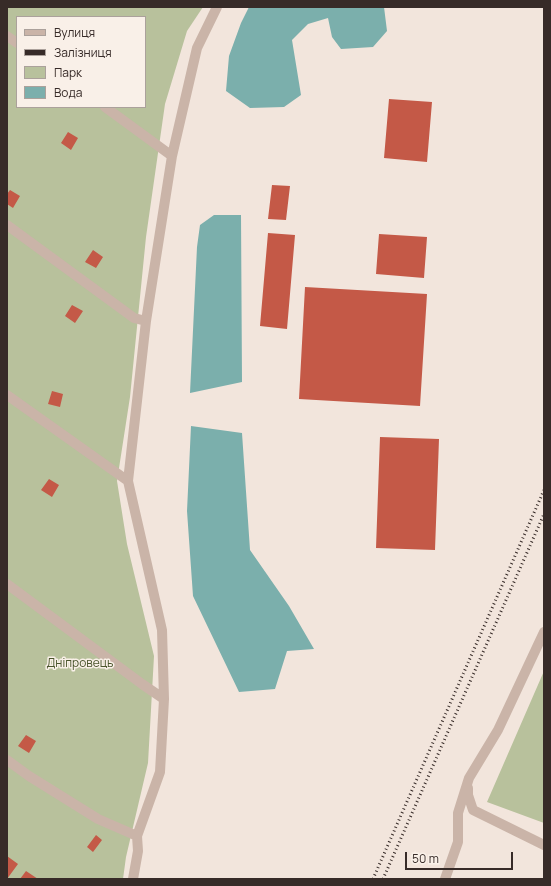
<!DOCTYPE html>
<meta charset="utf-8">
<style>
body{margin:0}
#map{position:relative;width:551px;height:886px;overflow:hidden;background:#f2e5dc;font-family:Manrope,sans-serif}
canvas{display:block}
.frame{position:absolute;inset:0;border:8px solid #372b28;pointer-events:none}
.legend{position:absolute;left:16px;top:16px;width:130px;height:92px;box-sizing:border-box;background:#f9f0e8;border:1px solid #aba19b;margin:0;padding:5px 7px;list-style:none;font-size:12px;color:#372b28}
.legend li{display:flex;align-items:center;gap:8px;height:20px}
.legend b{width:20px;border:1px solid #aba19b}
.scale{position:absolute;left:405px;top:852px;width:108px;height:18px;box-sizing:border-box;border:2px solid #372b28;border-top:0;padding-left:5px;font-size:12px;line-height:14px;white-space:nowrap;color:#372b28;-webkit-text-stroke:3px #f9f0e8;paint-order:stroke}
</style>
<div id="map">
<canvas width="551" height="886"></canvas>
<div class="frame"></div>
<ul class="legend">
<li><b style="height:5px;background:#cab4a8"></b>Вулиця</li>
<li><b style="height:5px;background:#372b28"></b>Залізниця</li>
<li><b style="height:11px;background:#b8c19c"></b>Парк</li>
<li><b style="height:11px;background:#7bafac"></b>Вода</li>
</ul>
<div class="scale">50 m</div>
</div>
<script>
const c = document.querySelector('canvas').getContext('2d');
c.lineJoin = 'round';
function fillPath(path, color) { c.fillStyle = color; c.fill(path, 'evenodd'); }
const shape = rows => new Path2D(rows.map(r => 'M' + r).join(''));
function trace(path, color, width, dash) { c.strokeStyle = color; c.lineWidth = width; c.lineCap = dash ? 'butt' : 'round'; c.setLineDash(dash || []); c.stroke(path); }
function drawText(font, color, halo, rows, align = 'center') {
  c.font = font + ' Manrope,sans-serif'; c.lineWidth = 3; c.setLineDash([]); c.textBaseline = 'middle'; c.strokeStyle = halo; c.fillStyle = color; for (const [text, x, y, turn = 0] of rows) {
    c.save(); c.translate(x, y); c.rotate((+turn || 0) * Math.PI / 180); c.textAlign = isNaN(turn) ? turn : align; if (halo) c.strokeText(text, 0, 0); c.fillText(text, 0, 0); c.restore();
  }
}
const green = shape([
 [7,7,203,7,187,31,165,104,146,237,130,397,117,481,127,544,154,656,148,763,126,857,123,879,7,879],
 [17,17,145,17,145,107,17,107],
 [544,671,544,823,487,802]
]);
const water = shape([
 [249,7,384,7,387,31,373,47,341,49,332,37,328,18,308,24,292,40,301,95,284,107,250,108,226,91,229,56,241,23],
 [214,215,241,215,242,382,190,393,197,247,200,225],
 [191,426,242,433,250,550,289,606,314,649,287,651,275,689,239,692,193,596,187,511]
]);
const building = shape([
 [389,99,432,102,427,162,384,158],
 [68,132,78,138,71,150,61,143],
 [272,185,290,186,286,220,268,219],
 [10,190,20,196,13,208,7,204,7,194],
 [268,233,295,235,287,329,260,326],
 [379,234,427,237,424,278,376,274],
 [93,250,103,257,96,268,85,262],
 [305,287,427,294,420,406,299,399],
 [72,305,83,311,75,323,65,316],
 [52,391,63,394,60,407,48,404],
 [380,437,439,439,435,550,376,548],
 [49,479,59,485,52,497,41,490],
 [26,735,36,741,29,753,18,746],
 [96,835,102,840,93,852,87,847],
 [7,856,18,864,7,879],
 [26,871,38,879,20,879]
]);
const minor = shape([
 [7,36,17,43],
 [105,107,172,156],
 [7,225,134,318,146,321],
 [7,395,128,481],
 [7,584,142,684,164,699],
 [7,760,29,776,98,819,137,836],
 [468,788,468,795,473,810,544,845],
 [133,879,138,851,137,836,160,772,164,699,162,630,128,481,146,321,172,156,197,48,217,7],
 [445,879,458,842,458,813,469,778,498,730,544,632]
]);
const rail = shape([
 [373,879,544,490],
 [383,879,544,514]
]);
const parkNames = [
 ["Дніпровець",80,664]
];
fillPath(green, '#b8c19c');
fillPath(water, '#7bafac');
fillPath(building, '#c45947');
trace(minor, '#cab4a8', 10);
trace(rail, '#372b28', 3, [1, 3]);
drawText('12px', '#4a552c', '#f9f0e8', parkNames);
</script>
